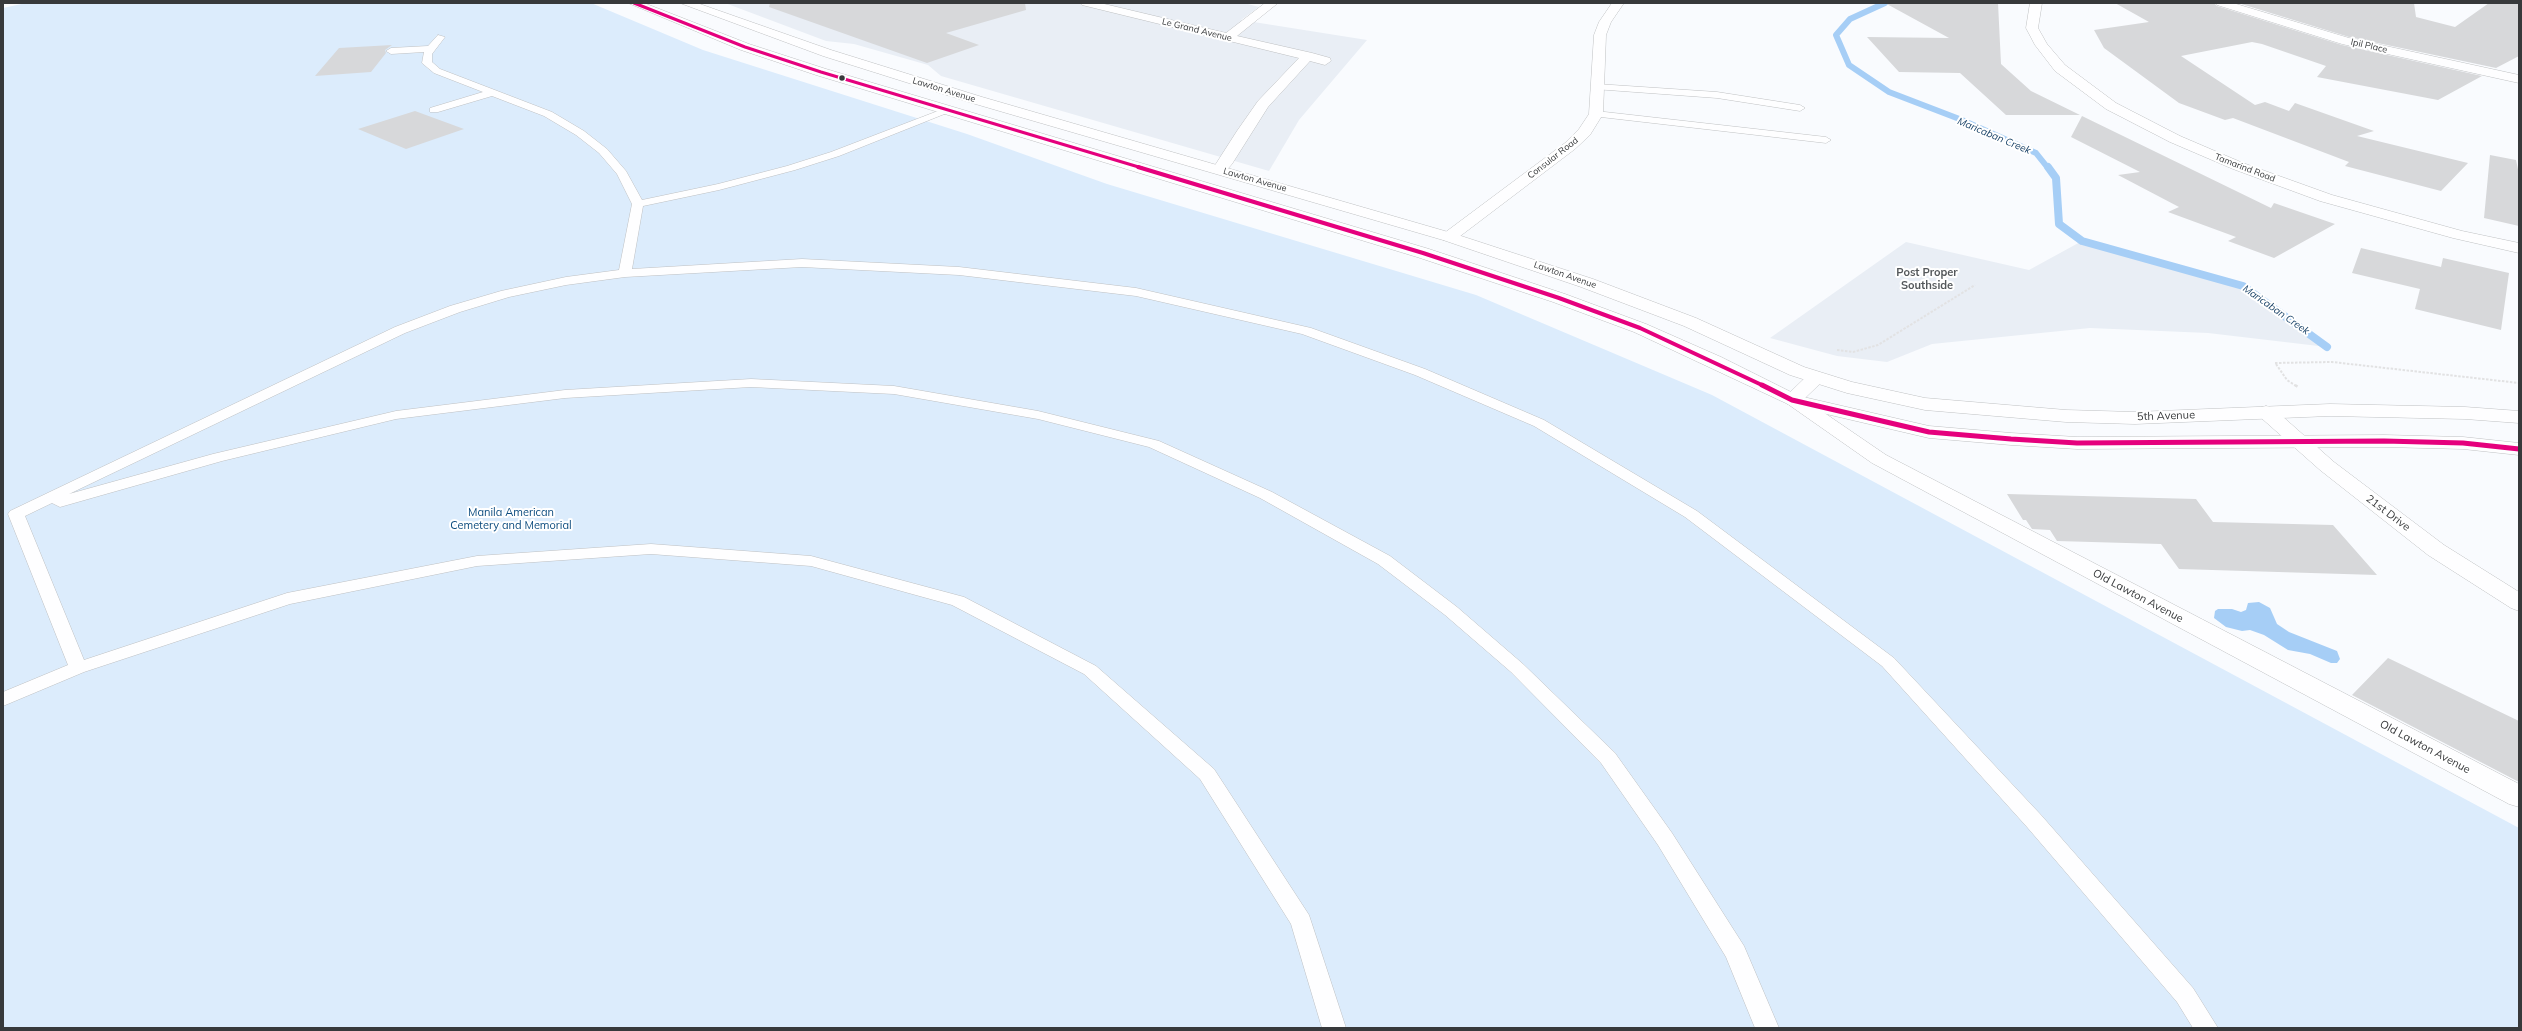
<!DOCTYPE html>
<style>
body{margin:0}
#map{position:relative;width:2522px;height:1031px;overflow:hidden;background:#f9fbfe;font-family:Mulish,sans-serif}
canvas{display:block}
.frame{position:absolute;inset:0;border:4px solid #37393b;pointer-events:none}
</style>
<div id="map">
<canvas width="2522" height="1031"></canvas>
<div class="frame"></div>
</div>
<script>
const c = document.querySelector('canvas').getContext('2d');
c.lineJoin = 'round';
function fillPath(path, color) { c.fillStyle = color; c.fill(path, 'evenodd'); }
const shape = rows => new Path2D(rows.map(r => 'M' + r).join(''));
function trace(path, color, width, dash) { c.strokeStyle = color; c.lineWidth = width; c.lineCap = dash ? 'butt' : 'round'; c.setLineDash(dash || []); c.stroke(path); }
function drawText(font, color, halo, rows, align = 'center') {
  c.font = font + ' Mulish,sans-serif'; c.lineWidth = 4; c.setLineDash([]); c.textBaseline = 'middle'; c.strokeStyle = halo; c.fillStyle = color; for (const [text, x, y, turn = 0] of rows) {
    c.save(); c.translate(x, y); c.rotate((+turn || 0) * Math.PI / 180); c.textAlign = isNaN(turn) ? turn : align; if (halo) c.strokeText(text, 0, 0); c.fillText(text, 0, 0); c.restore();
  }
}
const built = shape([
 [725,3,1244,3,1259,7,1241,20,1367,40,1299,120,1269,171,941,76,928,65,854,44,826,41],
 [2082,241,2243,286,2327,347,2208,333,2090,328,1932,344,1887,362,1837,356,1770,338,1906,242,2029,270]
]);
const green = shape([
 [26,3,591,3,703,50,967,134,1107,184,1476,295,1712,395,2519,828,2519,1028,3,1028,3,8]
]);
const water = shape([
 [2259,602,2270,608,2277,624,2289,632,2337,651,2340,659,2337,663,2331,663,2310,654,2288,650,2264,635,2250,630,2242,631,2226,627,2214,618,2215,611,2218,609,2232,609,2241,612,2246,610,2248,603]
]);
const streamFar1 = shape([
 [1885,3,1850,19,1836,35,1849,65,1889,92,1962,120,2036,153,2048,168]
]);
const stream = shape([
 [2048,167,2056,178,2059,224,2082,241,2243,286,2327,347]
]);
const building = shape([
 [770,3,1025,3,1026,10,946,33,979,45,927,63,769,7],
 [1885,3,1998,3,2001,64,2031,91,2080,115,2006,115,1960,73,1899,72,1867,37,1949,38],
 [2115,3,2214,3,2217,6,2342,45,2482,76,2438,100,2317,77,2326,66,2262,44,2252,42,2181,56,2255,105,2265,102,2289,111,2295,103,2374,131,2357,136,2468,163,2441,191,2345,166,2349,162,2233,118,2225,120,2179,103,2104,48,2094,30,2149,22],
 [2238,3,2414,3,2416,17,2455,27,2489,3,2519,3,2519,56,2496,68,2349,37],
 [392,45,385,50,386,53,371,72,315,76,339,48],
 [415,111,464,129,406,149,358,129],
 [2082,116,2271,208,2274,203,2335,224,2274,258,2228,241,2236,237,2168,212,2179,207,2118,175,2140,172,2071,137],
 [2490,155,2516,160,2519,174,2519,226,2484,218],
 [2361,248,2441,267,2443,258,2509,273,2501,330,2415,309,2420,289,2352,273],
 [2007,494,2196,499,2213,522,2333,525,2377,575,2179,569,2161,544,2057,541,2050,530,2032,529,2026,520,2023,520],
 [2388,658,2519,721,2519,782,2352,695]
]);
const pathFar1 = shape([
 [1837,350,1853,352,1878,345,1975,285],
 [2275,363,2332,362,2519,383],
 [2276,364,2287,380,2296,386]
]);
const path = shape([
 [2295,385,2298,387]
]);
const lane = shape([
 [438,35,445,37,432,54,432,62,440,69,552,112,584,131,607,149,626,171,642,200,718,184,787,166,831,152,943,109,952,111,839,156,795,170,719,190,643,206,632,269,802,259,959,267,1136,288,1311,328,1425,369,1544,420,1697,511,1894,658,2041,815,2193,988,2218,1028,2193,1028,2177,1002,2027,827,1882,666,1685,517,1534,426,1415,375,1302,334,1136,296,959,275,802,267,625,277,566,285,509,297,460,312,405,333,69,494,213,454,396,411,565,390,751,379,894,386,1038,411,1159,441,1272,492,1390,556,1457,607,1523,664,1615,753,1672,833,1744,946,1779,1028,1755,1028,1726,957,1658,845,1601,763,1511,672,1445,615,1378,564,1260,498,1149,447,1038,419,894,394,751,387,565,398,396,419,222,461,60,507,52,503,25,516,84,660,287,593,477,556,651,544,811,556,964,597,1096,666,1214,769,1309,915,1346,1028,1322,1028,1291,924,1200,779,1084,674,952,605,811,566,651,554,477,566,290,604,84,672,3,706,3,692,68,665,8,514,10,511,395,327,450,306,501,291,566,277,619,270,632,204,617,174,599,153,576,135,544,116,492,96,438,112,430,112,430,108,483,92,434,73,422,63,424,52,391,54,386,51,391,48,428,46,438,35],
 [1597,84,1717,92,1800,105,1805,108,1800,111,1717,98,1594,89,1594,85,1597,84],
 [1596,111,1826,137,1831,140,1826,143,1592,116,1591,114,1596,111]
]);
const street = shape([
 [1080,3,1100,3,1226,33,1265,3,1278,3,1237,36,1312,53,1330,58,1331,61,1325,65,1310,61,1268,107,1232,164,1224,173,1219,174,1212,170,1237,131,1258,101,1299,58,1082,5,1080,3],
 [1612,3,1624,3,1611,22,1606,35,1603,114,1590,135,1575,149,1455,240,1443,240,1441,237,1443,234,1565,143,1579,129,1589,114,1594,35,1599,22,1612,3],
 [2215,3,2233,3,2349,38,2519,75,2519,83,2342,44,2217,5,2215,3],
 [1816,372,1823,374,1826,378,1804,399,1886,455,2519,784,2519,807,2509,804,1872,463,1782,400,1809,374,1816,372],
 [2266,406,2273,408,2334,462,2444,545,2519,592,2519,611,2511,608,2428,555,2320,470,2259,416,2256,412,2259,408,2266,406]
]);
const secondary = shape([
 [628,3,644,3,749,44,826,69,1429,249,1565,294,1646,324,1721,357,1799,396,1929,426,2011,433,2077,437,2384,435,2463,437,2519,443,2519,455,2463,449,2384,447,2077,449,2011,445,1929,438,1792,406,1634,332,1553,302,1417,257,816,75,741,50,628,3],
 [680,3,697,3,831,50,982,97,1455,234,1593,279,1696,318,1804,367,1852,382,1925,398,2066,410,2135,412,2330,404,2465,407,2519,411,2519,423,2465,419,2330,416,2135,424,2066,422,1925,410,1847,393,1790,375,1684,326,1581,287,1443,240,972,103,823,56,680,3],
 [2030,3,2042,3,2038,28,2047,44,2065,65,2116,103,2180,136,2243,163,2332,195,2462,231,2519,243,2519,253,2453,238,2320,201,2233,169,2170,142,2106,109,2055,71,2035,45,2026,28,2030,3]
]);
const bus1Far2 = shape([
 [634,3,745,47,821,72,1142,168]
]);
const bus1Far1 = shape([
 [1138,167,1423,253,1559,298,1640,328,1764,386]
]);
const bus1 = shape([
 [1762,385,1792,400,1929,432,2011,439,2077,443,2384,441,2463,443,2519,449]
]);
const markers = [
 [842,78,3.5,"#37393b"]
];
const farStreetnames = [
 ["Le Grand Avenue",1197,30,14],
 ["Ipil Place",2369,46,13],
 ["Lawton Avenue",944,90,17],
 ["Consular Road",1553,158,-38],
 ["Tamarind Road",2245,168,21],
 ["Lawton Avenue",1255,180,16],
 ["Lawton Avenue",1565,275,19]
];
const farWaternames = [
 ["Maricaban Creek",1994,136,23],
 ["Maricaban Creek",2276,310,35]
];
const farQuarternames = [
 ["Post Proper",1927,273],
 ["Southside",1927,286]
];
const streetNames = [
 ["5th Avenue",2166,416,-2],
 ["21st Drive",2388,513,37],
 ["Old Lawton Avenue",2138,596,28],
 ["Old Lawton Avenue",2425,747,28]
];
const parkNames = [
 ["Manila American",511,513],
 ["Cemetery and Memorial",511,526]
];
fillPath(built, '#e9eef5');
fillPath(green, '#dcecfc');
fillPath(water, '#a6cef6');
trace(streamFar1, '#a6cef6', 6);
trace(stream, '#a6cef6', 8);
fillPath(building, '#d7d8da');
trace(lane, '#bfc1c3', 1);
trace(street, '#bfc1c3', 1);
trace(secondary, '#bfc1c3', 1);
trace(pathFar1, '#e2e2e3', 2, [2.5, 1.5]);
trace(path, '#e2e2e3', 2.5, [3, 2]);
fillPath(lane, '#fefeff');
fillPath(street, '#fefeff');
fillPath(secondary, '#fefeff');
trace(bus1Far2, '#e5007d', 3);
trace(bus1Far1, '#e5007d', 4);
trace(bus1, '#e5007d', 5);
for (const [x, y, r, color] of markers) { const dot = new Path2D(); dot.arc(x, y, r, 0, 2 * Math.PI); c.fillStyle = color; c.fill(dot); trace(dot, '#fff', 1.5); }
drawText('9px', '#37393b', '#fff', farStreetnames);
drawText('italic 10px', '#194267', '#fff', farWaternames);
drawText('bold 11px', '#54585b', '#fff', farQuarternames);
drawText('11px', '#37393b', '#fff', streetNames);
drawText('11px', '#0b4b7e', '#fff', parkNames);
</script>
